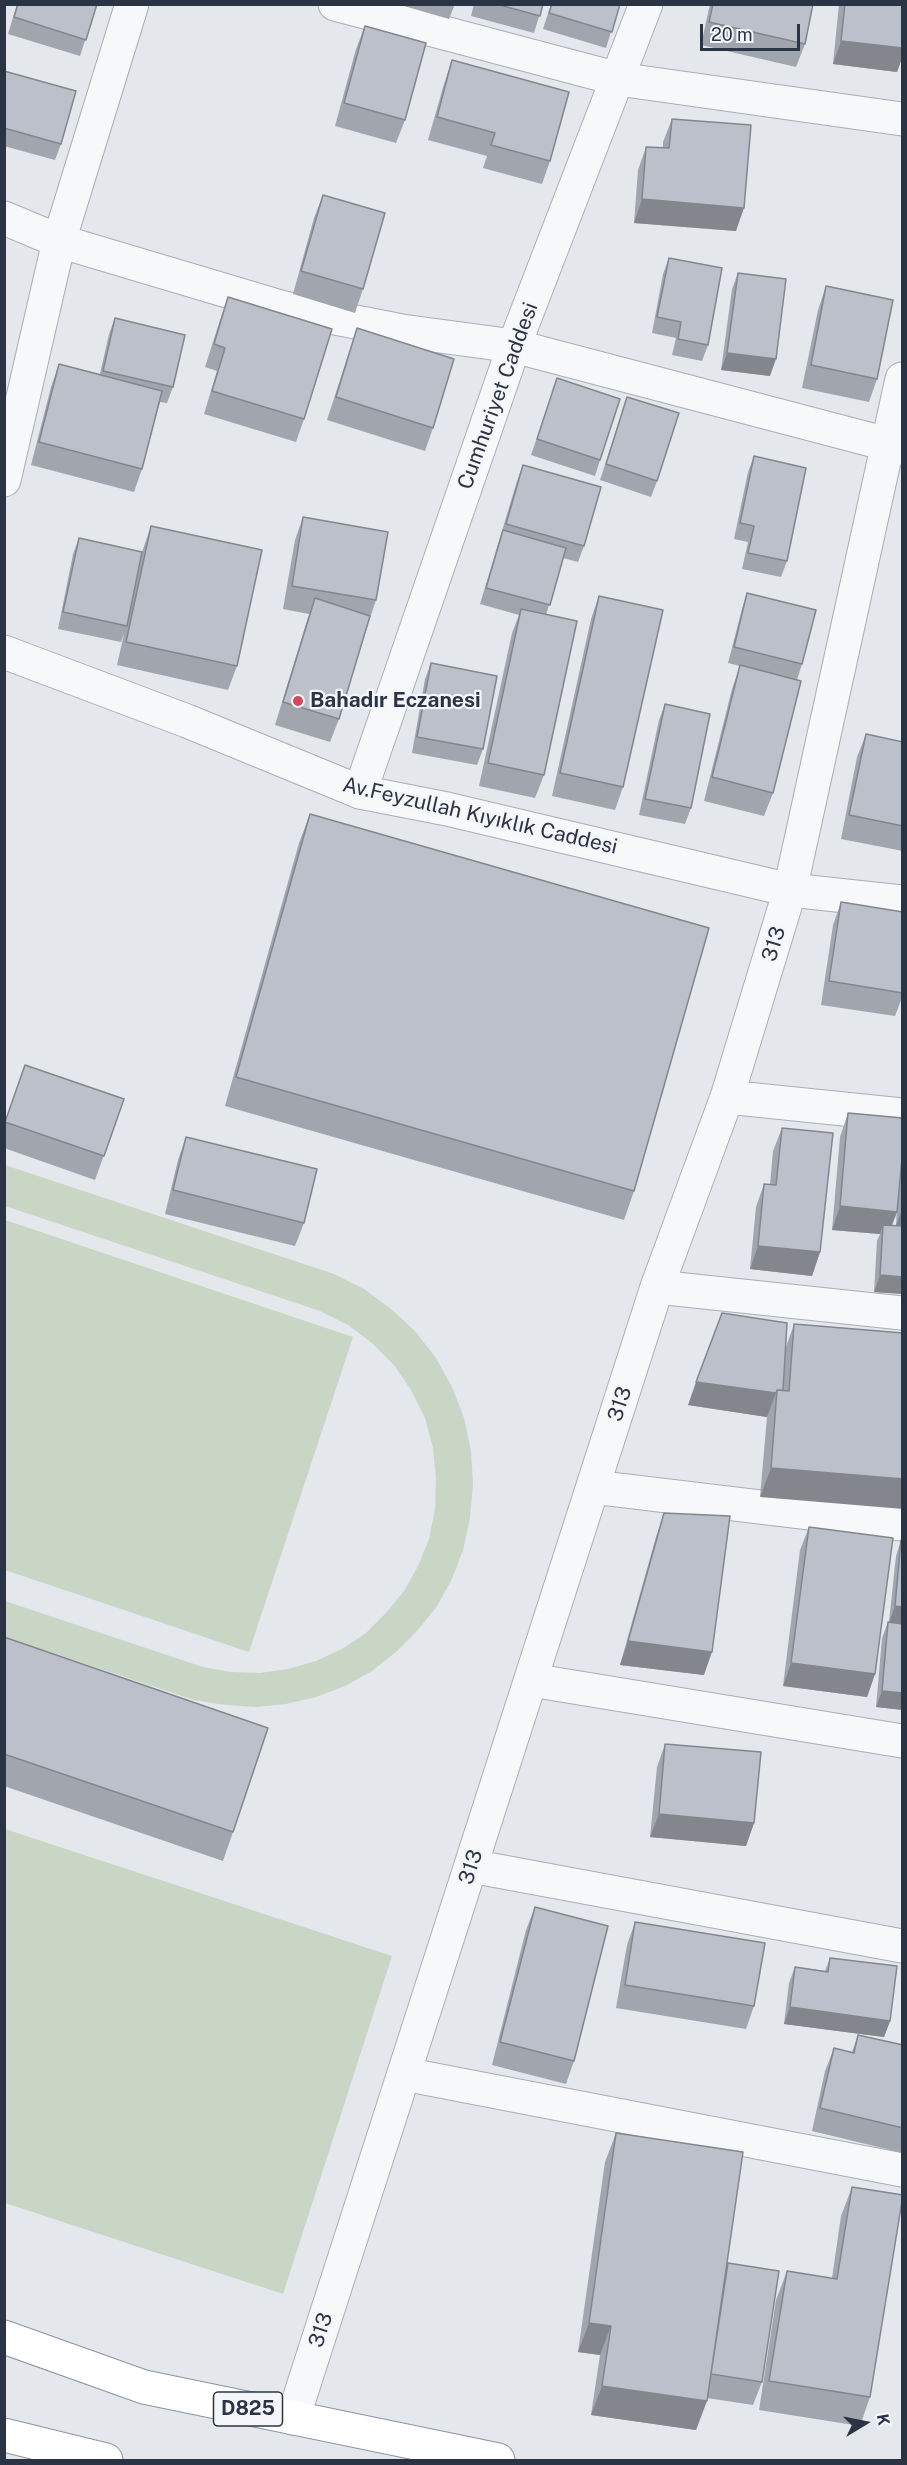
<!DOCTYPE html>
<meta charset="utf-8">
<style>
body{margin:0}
#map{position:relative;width:907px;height:2465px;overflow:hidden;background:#e4e7ec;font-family:"Public Sans",sans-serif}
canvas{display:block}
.frame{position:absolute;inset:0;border:6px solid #2b3445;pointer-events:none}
.north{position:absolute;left:835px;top:2393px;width:60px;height:60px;-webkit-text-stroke:4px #f4f6f9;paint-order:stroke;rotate:80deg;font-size:16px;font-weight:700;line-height:24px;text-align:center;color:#2b3445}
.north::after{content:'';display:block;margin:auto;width:21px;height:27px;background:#2b3445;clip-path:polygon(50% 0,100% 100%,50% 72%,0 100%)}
.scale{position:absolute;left:700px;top:24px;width:100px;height:27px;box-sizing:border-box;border:3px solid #2b3445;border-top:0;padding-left:8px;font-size:18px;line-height:21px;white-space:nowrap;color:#2b3445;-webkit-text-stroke:4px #f4f6f9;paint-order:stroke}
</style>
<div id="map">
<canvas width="907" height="2465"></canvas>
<div class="frame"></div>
<div class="north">K</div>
<div class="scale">20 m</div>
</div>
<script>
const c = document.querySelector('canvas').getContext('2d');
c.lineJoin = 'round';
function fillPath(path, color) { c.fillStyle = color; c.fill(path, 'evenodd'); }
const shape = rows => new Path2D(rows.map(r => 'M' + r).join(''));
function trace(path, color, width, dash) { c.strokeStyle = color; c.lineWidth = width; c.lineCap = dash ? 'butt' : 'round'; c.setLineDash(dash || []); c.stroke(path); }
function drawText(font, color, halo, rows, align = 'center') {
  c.font = font + ' "Public Sans",sans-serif'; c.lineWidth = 4.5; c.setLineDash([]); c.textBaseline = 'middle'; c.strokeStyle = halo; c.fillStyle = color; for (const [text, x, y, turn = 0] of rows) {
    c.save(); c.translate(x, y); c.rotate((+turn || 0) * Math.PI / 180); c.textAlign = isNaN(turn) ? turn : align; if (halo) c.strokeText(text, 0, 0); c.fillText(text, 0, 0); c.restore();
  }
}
const green = shape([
 [5,1165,334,1274,364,1289,391,1309,415,1331,436,1358,452,1387,464,1418,471,1451,473,1484,470,1518,463,1550,452,1579,437,1606,418,1630,396,1652,372,1671,345,1686,316,1697,286,1704,256,1707,225,1705,194,1700,5,1637,5,1601,203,1667,231,1672,260,1673,288,1669,316,1661,342,1649,366,1633,386,1613,404,1591,418,1566,429,1539,435,1509,436,1479,433,1448,425,1418,411,1390,394,1365,372,1343,348,1325,320,1311,5,1206],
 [5,1220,353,1337,249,1652,5,1570],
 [5,1829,392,1956,283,2294,5,2203]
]);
const minor = shape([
 [335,4,618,79,902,119],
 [4,218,59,241,284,308,402,331,514,346,902,448],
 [4,480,59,241,132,4],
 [360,792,514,346,646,4],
 [727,1097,902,1115],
 [657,1287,902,1313],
 [593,1487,902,1524],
 [531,1680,902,1741],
 [471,1866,902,1946],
 [404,2074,902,2170],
 [293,2418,657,1287,727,1097,790,890,902,379]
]);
const tertiary = shape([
 [4,652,187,721,360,792,447,809,790,890,902,902]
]);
const trunk = shape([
 [4,2337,144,2387,498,2460],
 [4,2435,106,2460]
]);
const wall = shape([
 [17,4,97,4,80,56,8,34],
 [397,4,455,4,449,19],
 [474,4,543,4,534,33,471,16],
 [551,4,620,4,606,48,543,29],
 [710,4,813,4,805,44,796,67,701,45],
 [839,4,903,4,903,55,897,72,833,64],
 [365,26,405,120,396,143,335,126,356,49],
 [452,60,550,161,542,184,483,168,487,156,428,140,444,84],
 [4,71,61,144,55,160,4,146],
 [672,119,736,231,634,223,638,170,646,147,663,148,663,142],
 [323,195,363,289,355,313,293,294,314,218],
 [669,258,708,345,702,361,672,355,676,338,652,333,663,274],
 [738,273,770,376,721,370,732,289],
 [826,286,877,379,869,402,802,388,818,310],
 [228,297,304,419,296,442,204,414,217,371,205,367,220,320],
 [115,318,173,387,167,403,160,402,142,469,134,492,31,465,51,387,59,364,100,374,109,334],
 [357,328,433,428,425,451,327,420,349,352],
 [557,378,600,460,595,476,531,455],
 [627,397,657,481,651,497,600,480],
 [754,456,787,561,781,577,742,569,748,542,734,539,748,472],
 [523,465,584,546,578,562,563,558,546,615,544,775,535,798,479,786,512,633,519,615,480,604,517,481],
 [303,517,376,600,369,621,339,719,330,742,275,725,309,614,283,609,295,540],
 [151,526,237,666,228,690,117,665,124,634,121,642,58,629,73,554,79,538,142,552],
 [747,593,802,664,797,680,773,793,764,816,704,801,732,689,740,666,728,663,742,609],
 [599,596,623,787,615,810,552,796,591,619],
 [431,663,483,749,477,765,412,753,425,679],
 [665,704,691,808,685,824,639,815,659,720],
 [866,734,903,742,903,851,841,839,857,757],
 [310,814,634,1191,624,1220,225,1106,299,843],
 [841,902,903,912,903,995,895,1016,821,1005,833,925],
 [25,1065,124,1099,95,1180,4,1148,4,1124],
 [848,1113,903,1118,903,1294,874,1292,877,1241,880,1234,832,1230,840,1137],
 [898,1195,896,1225,892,1225,897,1212],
 [782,1128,820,1252,812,1276,750,1269,756,1207,764,1184,770,1185,773,1151],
 [186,1137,304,1223,295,1246,165,1214,178,1160],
 [794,1324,903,1333,760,1497,767,1417,688,1405,786,1347],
 [664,1513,704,1675,620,1665,656,1537],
 [809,1527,875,1674,867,1697,783,1686,800,1550],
 [901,1540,903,1710,876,1707,882,1638,888,1622,889,1622,896,1556],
 [4,1637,233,1832,223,1861,4,1786],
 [665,1744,754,1823,746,1846,650,1837,657,1767],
 [535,1907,574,2061,566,2084,492,2065,526,1930],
 [635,1922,754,2006,746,2029,616,2008,627,1945],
 [830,1958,890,2021,884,2037,784,2024,789,1983,795,1967,825,1971],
 [858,2035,903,2045,903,2153,812,2131,825,2071,834,2048,852,2052],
 [616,2133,726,2267,728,2263,762,2382,753,2405,707,2398,696,2430,591,2415,600,2355,578,2352,605,2162],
 [852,2187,870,2397,860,2426,759,2410,776,2300,787,2271,832,2278,841,2216]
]);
const shadedWall = shape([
 [841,41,903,48,903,55,897,72,833,64],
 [642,199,744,208,736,231,634,223],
 [727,353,776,359,770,376,721,370],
 [840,1206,897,1212,888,1235,883,1225,880,1234,832,1230],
 [901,1212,903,1212,903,1229,895,1228],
 [758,1246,820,1252,812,1276,750,1269],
 [880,1275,903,1277,903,1294,874,1292],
 [696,1382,776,1393,767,1417,688,1405],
 [771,1468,903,1479,903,1509,760,1497],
 [895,1606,903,1607,903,1624,889,1623],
 [628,1641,712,1652,704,1675,620,1665],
 [791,1663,875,1674,867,1697,783,1686],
 [882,1691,903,1693,903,1710,876,1707],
 [659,1814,754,1823,746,1846,650,1837],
 [790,2007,890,2021,884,2037,784,2024],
 [589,2323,611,2326,600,2355,578,2352],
 [602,2386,707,2401,696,2430,591,2415]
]);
const building = shape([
 [18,4,97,4,86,40,14,17,18,4],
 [496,4,543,4,540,16,496,4],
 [552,4,620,4,612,32,549,13,552,4],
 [713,4,813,4,805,44,709,22,713,4],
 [845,4,903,4,903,48,841,41,845,4],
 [365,26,426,43,405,120,344,103,365,26],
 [452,60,569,92,550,161,491,145,495,133,437,117,452,60],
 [4,71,76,91,61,144,4,128,4,71],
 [672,119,751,125,744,208,642,199,646,147,669,148,672,119],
 [323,195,385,213,363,289,301,271,323,195],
 [669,258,722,268,708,345,678,339,681,322,657,317,669,258],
 [738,273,786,279,776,359,727,353,738,273],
 [826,286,893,300,877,379,811,365,826,286],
 [228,297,332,329,304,419,212,391,225,348,214,344,228,297],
 [115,318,185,335,173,387,103,371,115,318],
 [357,328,454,359,433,428,336,397,357,328],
 [59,364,162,391,142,469,39,442,59,364],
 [557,378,620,399,600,460,537,439,557,378],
 [627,397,679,413,657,481,606,464,627,397],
 [754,456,806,468,787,561,748,553,754,526,740,523,754,456],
 [523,465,601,487,584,546,506,524,523,465],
 [303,517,388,532,376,600,292,586,303,517],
 [151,526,262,550,237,666,126,642,151,526],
 [503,530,566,548,550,605,486,588,503,530],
 [79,538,142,552,127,626,63,612,79,538],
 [747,593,816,610,802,664,734,647,747,593],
 [599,596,663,610,623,787,560,773,599,596],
 [315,598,370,616,339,719,283,702,315,598],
 [521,609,577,621,544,775,488,763,521,609],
 [431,663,497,676,483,749,417,737,431,663],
 [740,665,801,681,773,793,712,777,740,665],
 [665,704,710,714,691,808,645,799,665,704],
 [866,734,903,742,903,826,849,815,866,734],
 [310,814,709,928,634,1191,236,1077,310,814],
 [841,902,903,912,903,993,829,981,841,902],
 [25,1065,124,1099,104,1156,5,1122,25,1065],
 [848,1113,903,1118,903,1147,897,1212,840,1206,848,1113],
 [782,1128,833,1133,820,1252,758,1246,764,1184,776,1185,782,1128],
 [186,1137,317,1169,304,1223,173,1190,186,1137],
 [883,1225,903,1226,903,1277,880,1275,883,1225],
 [722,1313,787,1323,783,1390,777,1390,776,1393,696,1382,722,1313],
 [794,1324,903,1333,903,1479,771,1468,777,1390,789,1391,794,1324],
 [664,1513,730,1516,712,1652,628,1641,664,1513],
 [809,1527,893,1538,875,1674,791,1663,809,1527],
 [901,1540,903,1540,903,1607,895,1606,901,1540],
 [888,1622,903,1624,903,1693,882,1691,888,1622],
 [4,1637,268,1728,233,1832,4,1754,4,1637],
 [665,1744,761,1752,754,1823,659,1814,665,1744],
 [535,1907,608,1926,574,2061,500,2042,535,1907],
 [635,1922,765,1943,754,2006,625,1985,635,1922],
 [830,1958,897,1966,890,2021,790,2007,795,1967,828,1972,830,1958],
 [858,2035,903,2045,903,2128,820,2108,834,2048,854,2053,858,2035],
 [616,2133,743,2152,707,2401,602,2386,611,2326,589,2323,616,2133],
 [852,2187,903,2195,870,2397,769,2381,787,2271,837,2279,852,2187],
 [728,2263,779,2271,762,2382,711,2374,728,2263]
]);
const markers = [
 [298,701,6,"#d1495b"]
];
const shields = [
 [248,2409,69]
];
const shieldNames = [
 ["D825",248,2409]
];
const streetNames = [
 ["Cumhuriyet Caddesi",498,396,-70],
 ["Av.Feyzullah Kıyıklık Caddesi",480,816,13],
 ["313",774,944,-73],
 ["313",620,1404,-72],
 ["313",471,1867,-72],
 ["313",321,2330,-72]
];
const poiNames = [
 ["Bahadır Eczanesi",310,701]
];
fillPath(green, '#c9d6c5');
trace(minor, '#a9aeb7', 35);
trace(tertiary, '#a9aeb7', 35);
trace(trunk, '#8b94a3', 35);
trace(minor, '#f7f8fa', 33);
trace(tertiary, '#f7f8fa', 33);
trace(trunk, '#fff', 33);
fillPath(wall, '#a1a5ae');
fillPath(shadedWall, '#83868d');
fillPath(building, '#bbc0ca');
trace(building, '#83868d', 1.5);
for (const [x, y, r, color] of markers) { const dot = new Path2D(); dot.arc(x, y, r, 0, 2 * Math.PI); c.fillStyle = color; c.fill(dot); trace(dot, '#f4f6f9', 2); }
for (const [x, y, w] of shields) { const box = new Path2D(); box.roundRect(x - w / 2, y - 17, w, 34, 4.5); c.fillStyle = '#f4f6f9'; c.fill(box); trace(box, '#2b3445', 1.5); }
drawText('bold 20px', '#2b3445', null, shieldNames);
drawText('21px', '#2b3445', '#f4f6f9', streetNames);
drawText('bold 21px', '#2b3445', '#f4f6f9', poiNames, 'left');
</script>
